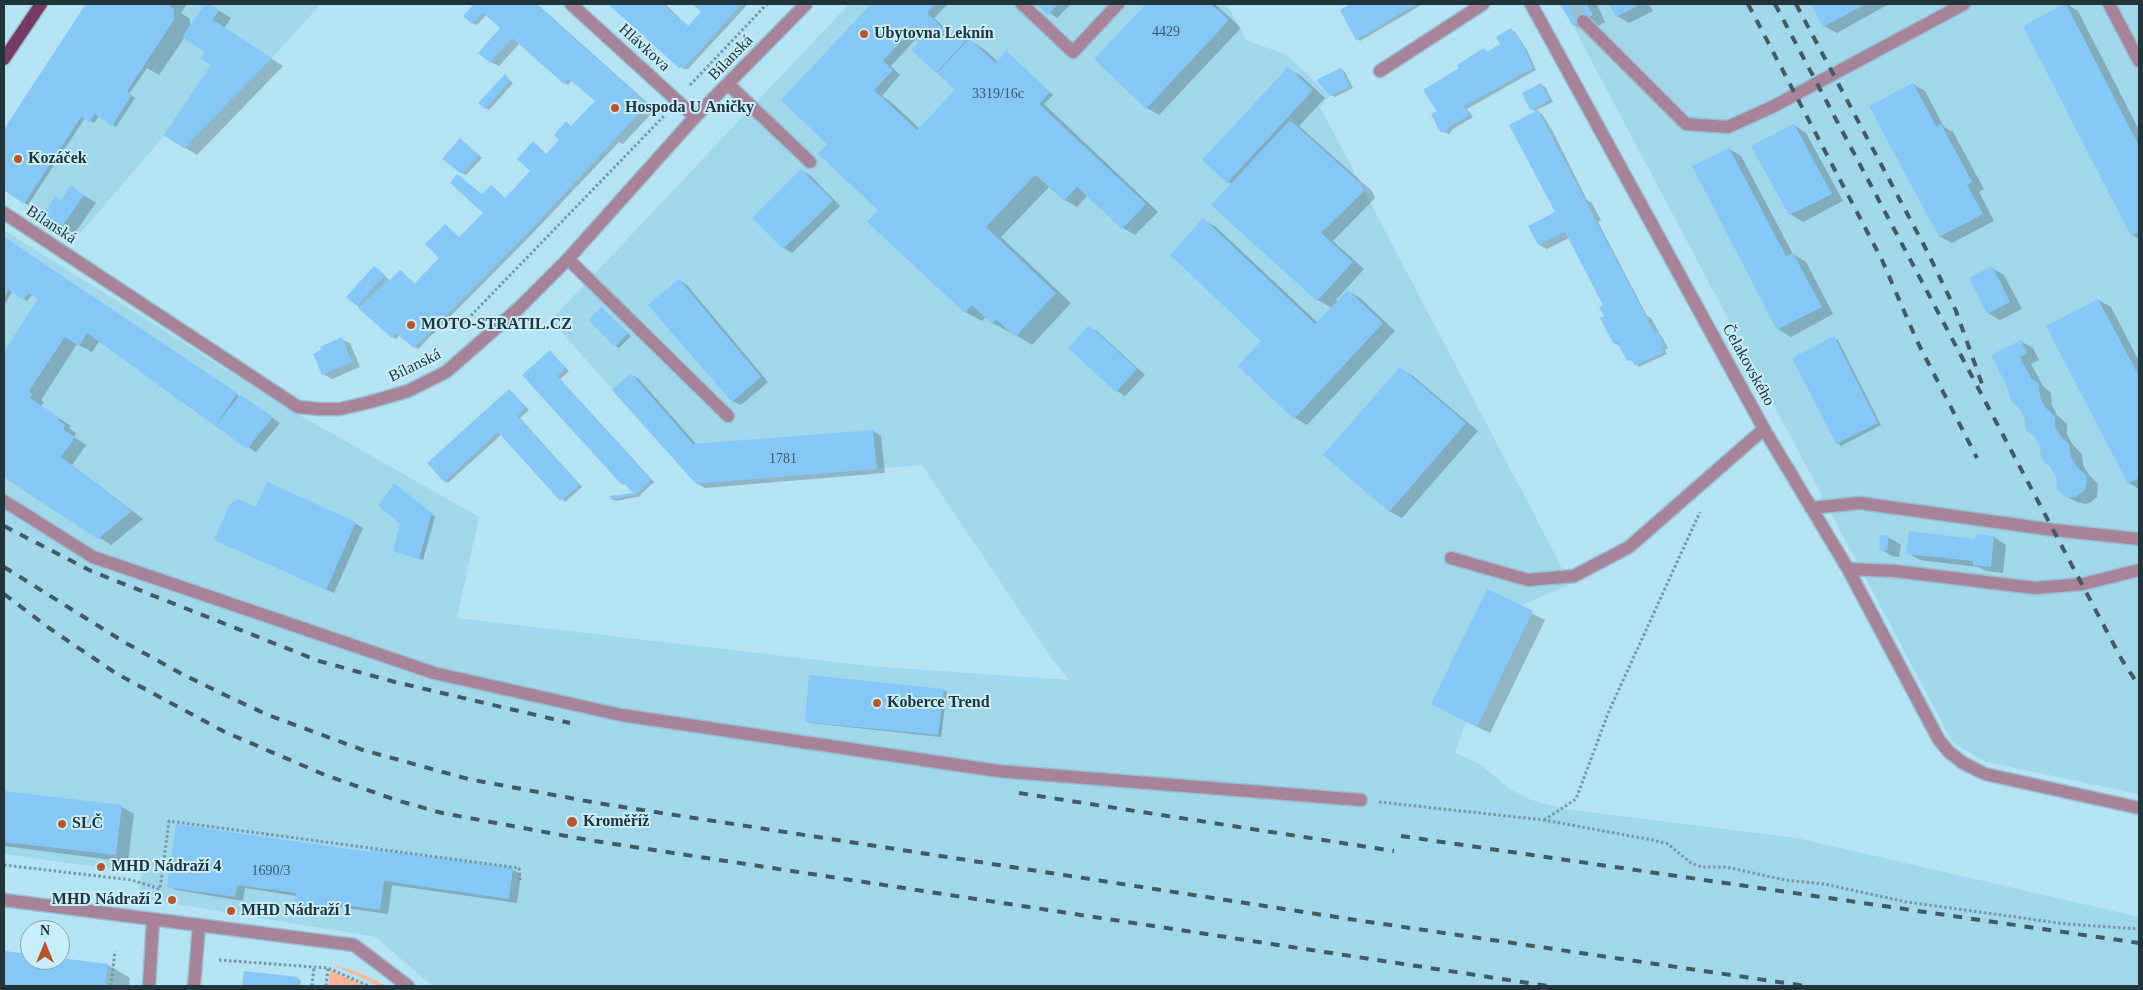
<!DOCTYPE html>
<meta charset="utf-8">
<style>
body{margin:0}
#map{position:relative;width:2143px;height:990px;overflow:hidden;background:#b4e3f4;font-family:"Times New Roman",serif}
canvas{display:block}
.frame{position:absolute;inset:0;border:5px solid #21343a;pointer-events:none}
.north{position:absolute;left:20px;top:920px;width:50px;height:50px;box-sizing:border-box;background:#c9effc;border:1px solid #86a4ae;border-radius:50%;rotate:0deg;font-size:14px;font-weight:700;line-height:20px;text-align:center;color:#21343a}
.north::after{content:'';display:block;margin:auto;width:18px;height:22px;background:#bb542b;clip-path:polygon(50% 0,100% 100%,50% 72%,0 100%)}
</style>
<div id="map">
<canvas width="2143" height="990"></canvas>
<div class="frame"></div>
<div class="north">N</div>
</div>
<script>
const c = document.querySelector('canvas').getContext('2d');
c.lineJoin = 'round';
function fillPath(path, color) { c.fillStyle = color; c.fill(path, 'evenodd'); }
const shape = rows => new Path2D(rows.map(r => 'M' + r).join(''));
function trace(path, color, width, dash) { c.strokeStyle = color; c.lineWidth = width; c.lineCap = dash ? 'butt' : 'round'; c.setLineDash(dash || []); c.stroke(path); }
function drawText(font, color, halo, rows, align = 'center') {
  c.font = font + ' "Times New Roman",serif'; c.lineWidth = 4; c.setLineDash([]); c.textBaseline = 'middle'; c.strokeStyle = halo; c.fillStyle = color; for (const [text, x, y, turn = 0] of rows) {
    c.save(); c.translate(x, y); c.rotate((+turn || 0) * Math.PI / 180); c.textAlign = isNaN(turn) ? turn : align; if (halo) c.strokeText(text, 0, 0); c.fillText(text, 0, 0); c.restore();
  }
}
const built = shape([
 [86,4,321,4,272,58,184,148,164,136,76,238,4,190,4,129],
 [849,4,1227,4,1246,40,1287,55,1330,96,1320,107,1558,560,1569,585,1521,605,1533,611,1477,727,1466,721,1455,753,1478,763,1510,789,1531,800,1565,809,1797,838,2139,917,2139,986,432,986,376,937,139,898,141,873,4,854,4,230,289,409,479,517,457,618,869,666,1069,680,1050,656,922,465,696,484,551,320],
 [1560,4,2139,4,2139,794,1986,762,1953,743,1573,26]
]);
const green = shape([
 [330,964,357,972,387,986,375,986,371,982],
 [330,970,366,986,328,986]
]);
const shadow = shape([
 [88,4,187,4,181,13,190,19,190,27,206,4,208,4,231,18,224,28,283,66,197,155,184,147,213,65,205,51,185,37,159,75,147,68,129,94,135,98,116,127,99,116,94,123,85,118,28,205,4,189,4,131],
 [476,4,537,4,652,107,652,113,623,144,619,142,530,236,418,349,400,335,396,339,392,337,348,297,378,269,390,281,401,271,415,284,441,258,446,225,460,238,485,213,483,195,492,186,506,199,532,171,537,145,547,155,561,140,566,123,572,127,596,101,572,80,568,85,565,83,520,43,499,66,491,62,480,53,503,28,487,14,477,25,473,23,465,16],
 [609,4,665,4,689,27,703,12,695,4,748,4,688,69,683,69],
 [872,4,948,4,934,18,952,35,961,31,971,41,985,50,998,62,1007,53,1010,55,1053,95,1044,104,1158,212,1135,235,1123,228,1088,195,1077,207,1065,200,1050,186,1001,237,1071,303,1032,345,1010,331,1009,332,993,323,986,317,982,321,965,312,829,144,782,100],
 [916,39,923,47,937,72,956,90,920,129,891,102,882,96,900,75,891,66],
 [1038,4,1071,4,1057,18],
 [1147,4,1215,4,1241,28,1159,115,1147,108,1096,59],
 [1353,4,1423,4,1360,41,1357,39,1342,10],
 [1563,4,1597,4,1605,22,1587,32,1574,25],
 [1611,4,1649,4,1653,11,1629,23,1617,16],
 [1813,4,1889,4,1837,33,1824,26],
 [2066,4,2078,11,2139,130,2139,239,2132,235],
 [1511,30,1515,32,1527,50,1536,70,1467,109,1473,117,1453,129,1449,134,1441,131,1438,112,1461,69,1484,50,1488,52,1501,45],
 [1288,69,1301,76,1325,98,1299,126,1372,191,1375,198,1333,241,1364,269,1336,300,1338,302,1348,291,1360,298,1395,331,1307,425,1295,418,1240,366,1263,341,1203,220,1216,227,1318,323,1332,308,1318,300,1232,184,1228,182],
 [1341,69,1345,72,1353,88,1335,97,1331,95],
 [505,76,513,83,489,110,486,108],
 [1913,84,1925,91,1944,127,1953,132,1984,189,1979,192,1994,221,1952,243,1939,236],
 [1541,85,1545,87,1553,102,1536,110,1542,114,1552,130,1587,200,1592,203,1601,220,1598,222,1647,316,1651,318,1668,348,1665,350,1667,354,1639,367,1634,361,1628,360,1620,346,1614,343,1605,317,1605,305,1569,238,1547,249,1539,245,1557,212,1537,112,1531,109],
 [1794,125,1806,133,1843,201,1803,222,1790,214,1752,147],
 [464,142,482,158,466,175,462,173],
 [1729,149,1741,156,1793,254,1806,262,1833,314,1791,337,1778,329,1694,167],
 [802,171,810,175,840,206,792,253,784,248,754,218],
 [71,187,96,203,74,234,62,227,61,201],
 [4,237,202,371,280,423,256,452,175,397,100,340,92,352,77,344,41,400,44,402,41,406,71,426,69,428,76,433,74,437,86,445,72,465,143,519,111,545,4,475,4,354,40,299,33,294,27,301,13,291,4,305],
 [1992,268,2004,275,2022,309,2000,320,1988,313],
 [679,280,687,285,768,382,741,405,732,401],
 [2098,300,2111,307,2139,361,2139,489,2129,483],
 [602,308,631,336,619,348,616,346],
 [1089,327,1097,331,1145,375,1125,396,1117,391,1070,348],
 [1834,338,1838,340,1881,425,1841,446,1837,443,1794,359],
 [341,339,350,343,360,367,332,379,323,374,315,354],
 [2020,341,2033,348,2039,360,2031,364,2043,386,2051,393,2052,405,2057,415,2067,424,2067,434,2073,445,2082,454,2083,465,2089,475,2098,484,2097,497,2091,502,2086,504,2077,502,2064,495,2057,476,2020,407,2012,400],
 [550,352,569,371,560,379,654,482,640,495,641,496,616,501,612,499,635,494,627,485,622,484,524,375],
 [1400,369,1413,376,1478,431,1402,518,1389,511],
 [631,375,639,379,697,445,873,431,881,436,885,473,705,488,697,483],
 [509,390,529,410,520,418,582,487,565,502,502,434,448,483,445,481],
 [398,487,435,517,423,560,394,550,402,523],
 [257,509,355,523,363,528,334,593,224,544],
 [1888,537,1901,545,1899,557,1892,556,1880,549],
 [1994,537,2006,545,2003,573,1986,571,1978,567,1920,560,1908,553],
 [1487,591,1545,620,1490,733,1445,711],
 [943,690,947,692,941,737,810,723,806,721],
 [4,792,122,807,134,814,128,862,4,846],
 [372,851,513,870,521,874,517,903,392,885,388,914,339,907,338,914,304,910,295,905,297,896,245,888,243,901,176,890,168,886,372,853],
 [4,952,30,955,30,960,60,959,108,965,130,978,129,986,4,986],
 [245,972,297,978,301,981,300,986,244,986]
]);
const building = shape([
 [86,4,167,4,174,9,174,20,127,91,132,95,112,126,95,114,89,122,81,117,24,204,4,190,4,129],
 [205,4,210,4,219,10,213,20,272,58,184,148,164,135,211,65,200,58,204,52,182,37],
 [474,4,536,4,644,101,644,108,526,235,414,348,396,333,392,338,358,308,388,279,390,280,400,270,414,284,439,258,425,244,445,224,459,237,483,213,450,183,457,174,482,194,491,185,505,198,530,171,517,159,533,141,546,154,559,140,554,135,566,121,571,126,595,101,569,79,564,84,512,38,490,63,478,53,500,28,483,13,472,24,463,16],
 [608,4,663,4,688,26,701,12,693,4,742,4,684,68,679,68],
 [871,4,935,4,927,13,950,35,957,27,968,38,936,73,911,50,918,43,908,34,883,61,893,70,874,90,917,130,955,90,937,73,969,39,996,63,1006,51,1050,92,1039,104,1146,204,1122,229,1077,187,1064,201,1036,175,1033,177,986,227,1056,293,1015,337,996,319,992,324,972,305,965,313,867,222,878,210,818,154,827,144,781,100],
 [1036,4,1058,4,1048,15],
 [1146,4,1211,4,1229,20,1146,109,1094,59],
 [1350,4,1417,4,1356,40,1340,10],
 [1560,4,1587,4,1593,15,1573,26],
 [1609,4,1641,4,1616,17],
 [1811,4,1866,4,1823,27],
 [2064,4,2066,4,2139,146,2139,232,2131,236,2023,26],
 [1511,28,1524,47,1533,68,1464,106,1470,115,1449,127,1445,132,1440,132,1431,114,1437,111,1423,90,1459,68,1457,65,1471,56,1484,48,1487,52,1500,44,1496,37],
 [1288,67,1313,90,1227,183,1202,160],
 [1341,68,1350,86,1330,96,1316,80],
 [505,74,510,81,485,109,478,103],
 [1541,83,1550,100,1530,110,1522,93],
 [1913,83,1936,126,1941,124,1972,182,1967,185,1983,214,1939,237,1869,106],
 [1538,110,1655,334,1658,332,1665,346,1662,348,1664,352,1635,366,1631,359,1627,361,1617,342,1613,343,1600,318,1604,316,1599,307,1603,305,1565,232,1538,245,1528,226,1555,212,1509,125],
 [1290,120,1360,183,1364,191,1321,233,1353,262,1317,301,1211,205],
 [1794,124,1832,194,1789,215,1751,146],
 [460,138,479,155,462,174,442,159],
 [1729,148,1786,256,1793,253,1822,307,1777,330,1692,166],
 [801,169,833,201,783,249,752,218],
 [71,185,84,195,61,228,43,216,55,196,61,200],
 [1203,218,1315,324,1348,290,1383,323,1294,419,1238,366,1261,341,1170,255],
 [4,237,237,393,216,425,240,395,273,417,247,449,87,333,79,346,65,337,29,391,32,394,30,398,60,418,58,420,65,425,63,429,75,437,61,457,132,511,98,539,34,497,4,477,4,352,38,299,29,293,23,300,9,290,4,298],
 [374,266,385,275,357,306,346,297],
 [1992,266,2010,302,1987,314,1969,278],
 [679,279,761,377,732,402,648,305],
 [2098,299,2139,376,2139,478,2128,484,2046,326],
 [601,307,628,333,615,347,588,320],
 [1089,325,1137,369,1116,392,1068,348],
 [1834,336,1878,423,1836,444,1792,358],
 [342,337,352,362,322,375,313,354,321,350,320,347],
 [2021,340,2027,353,2020,357,2031,378,2039,384,2040,397,2045,407,2055,416,2055,426,2061,437,2069,444,2071,457,2076,466,2086,475,2087,482,2085,490,2075,497,2066,497,2057,490,2056,477,2050,467,2041,458,2040,447,2035,437,2026,430,2024,417,2019,408,2011,401,2008,389,1991,355],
 [550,350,566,369,557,376,651,480,635,495,611,500,610,496,633,493,624,483,622,485,522,375],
 [1400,367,1466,423,1389,512,1323,455],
 [631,373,693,444,873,430,877,469,696,484,612,390],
 [509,389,526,407,517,416,580,485,560,501,498,432,444,482,427,463],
 [267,482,356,522,326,590,214,540,230,504,238,499,256,507],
 [394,483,432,513,419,559,393,551,400,523,378,506],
 [1909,531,1975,539,1976,534,1994,536,1991,567,1973,565,1973,561,1906,554],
 [1880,535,1889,536,1887,551,1879,550],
 [1487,589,1533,611,1477,727,1431,704],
 [809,675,944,689,938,735,805,722],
 [4,791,122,805,116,855,4,842],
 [176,824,370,852,371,849,513,868,509,899,384,881,380,910,331,903,330,910,294,906,296,893,237,885,235,897,167,887],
 [4,951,30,954,30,960,60,960,60,958,108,964,105,986,4,986],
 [244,971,298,977,297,986,242,986]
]);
const minorTunnel = shape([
 [1574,4,1583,21]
]);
const path = shape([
 [690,85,767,4],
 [457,330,665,115],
 [1379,802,1544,820,1653,840,1668,844,1691,863,1702,867,1726,867,1785,880,1824,884,1907,902,2066,924,2139,929],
 [1544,820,1576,799,1609,711,1700,512],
 [4,865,132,880,160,889,169,821,519,868,520,880],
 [219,960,328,968,369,986],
 [111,986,115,951],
 [312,986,314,967],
 [326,986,328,968]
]);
const minor = shape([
 [571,4,695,117],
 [1022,4,1073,52,1118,4],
 [1531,4,1764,429,1848,569,1939,740,1949,752,1963,763,1985,774,2139,808],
 [2109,4,2139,61],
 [1583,21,1686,124,1728,127,1774,106,1964,4],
 [1380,71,1483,4],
 [728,84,810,162],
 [4,213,298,407,319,409,340,409,370,402,408,391,446,372,519,308,568,259,695,117,806,4],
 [568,259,728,416],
 [4,501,93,557,434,673,621,715,998,771,1361,800],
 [1811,508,1860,503,2054,530,2139,539],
 [1451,558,1528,580,1574,576,1629,547,1764,429],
 [1848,569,1895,571,2035,588,2083,584,2139,570],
 [4,900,354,945,408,986],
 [149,986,153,920],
 [194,986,199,925]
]);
const major = shape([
 [4,59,41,4]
]);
const rail = shape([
 [1748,4,1882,260,1917,341,1977,458],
 [1775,4,2122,660,2139,686],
 [1796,4,1927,251,1956,311,1982,384],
 [4,526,91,571,319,661,395,682,570,723],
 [4,567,124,642,182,674,225,695,268,715,363,750,468,779,597,803,1349,919,1806,986],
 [4,594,49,628,117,674,225,732,325,775,396,800,442,813,588,840,1548,986],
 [1019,793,1394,851],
 [1401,836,2139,943]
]);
const markers = [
 [864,34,5,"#bb542b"],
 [615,108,5,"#bb542b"],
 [18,159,5,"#bb542b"],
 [411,325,5,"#bb542b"],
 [877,703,5,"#bb542b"],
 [572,822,6,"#bb542b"],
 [62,824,5,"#bb542b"],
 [101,867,5,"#bb542b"],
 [172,900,5,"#bb542b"],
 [231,911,5,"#bb542b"]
];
const numberNames = [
 ["4429",1166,32],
 ["3319/16c",998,94],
 ["1781",783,459],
 ["1690/3",271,871]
];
const poiNames = [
 ["Ubytovna Leknín",874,34],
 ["Hospoda U Aničky",625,108],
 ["Kozáček",28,159],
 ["MOTO-STRATIL.CZ",421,325],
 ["Koberce Trend",887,703],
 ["Kroměříž",583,822],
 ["SLČ",72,824],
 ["MHD Nádraží 4",111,867],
 ["MHD Nádraží 2",162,900,"right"],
 ["MHD Nádraží 1",241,911]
];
const streetNames = [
 ["Hlávkova",644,48,42],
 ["Bílanská",731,58,-46],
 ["Bílanská",51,225,33],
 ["Čelakovského",1748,365,61],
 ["Bílanská",415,366,-26]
];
fillPath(built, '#a0d7ea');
fillPath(green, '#fdb59a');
fillPath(shadow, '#0003');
fillPath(building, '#85c7f7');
trace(minorTunnel, '#97c0cf', 12, [12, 6]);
trace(minor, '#97c0cf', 15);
trace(major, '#97c0cf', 15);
trace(path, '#7597a4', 3, [2.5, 2.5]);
trace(minor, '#a78399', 12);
trace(major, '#763962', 12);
trace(rail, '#425b63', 4, [9, 9]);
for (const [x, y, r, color] of markers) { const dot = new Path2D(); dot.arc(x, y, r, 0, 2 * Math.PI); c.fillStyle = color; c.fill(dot); trace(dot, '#c9effc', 2); }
drawText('14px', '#3a5969', null, numberNames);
drawText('bold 16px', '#21343a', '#c9effc', poiNames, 'left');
drawText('16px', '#21343a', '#c9effc', streetNames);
</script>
